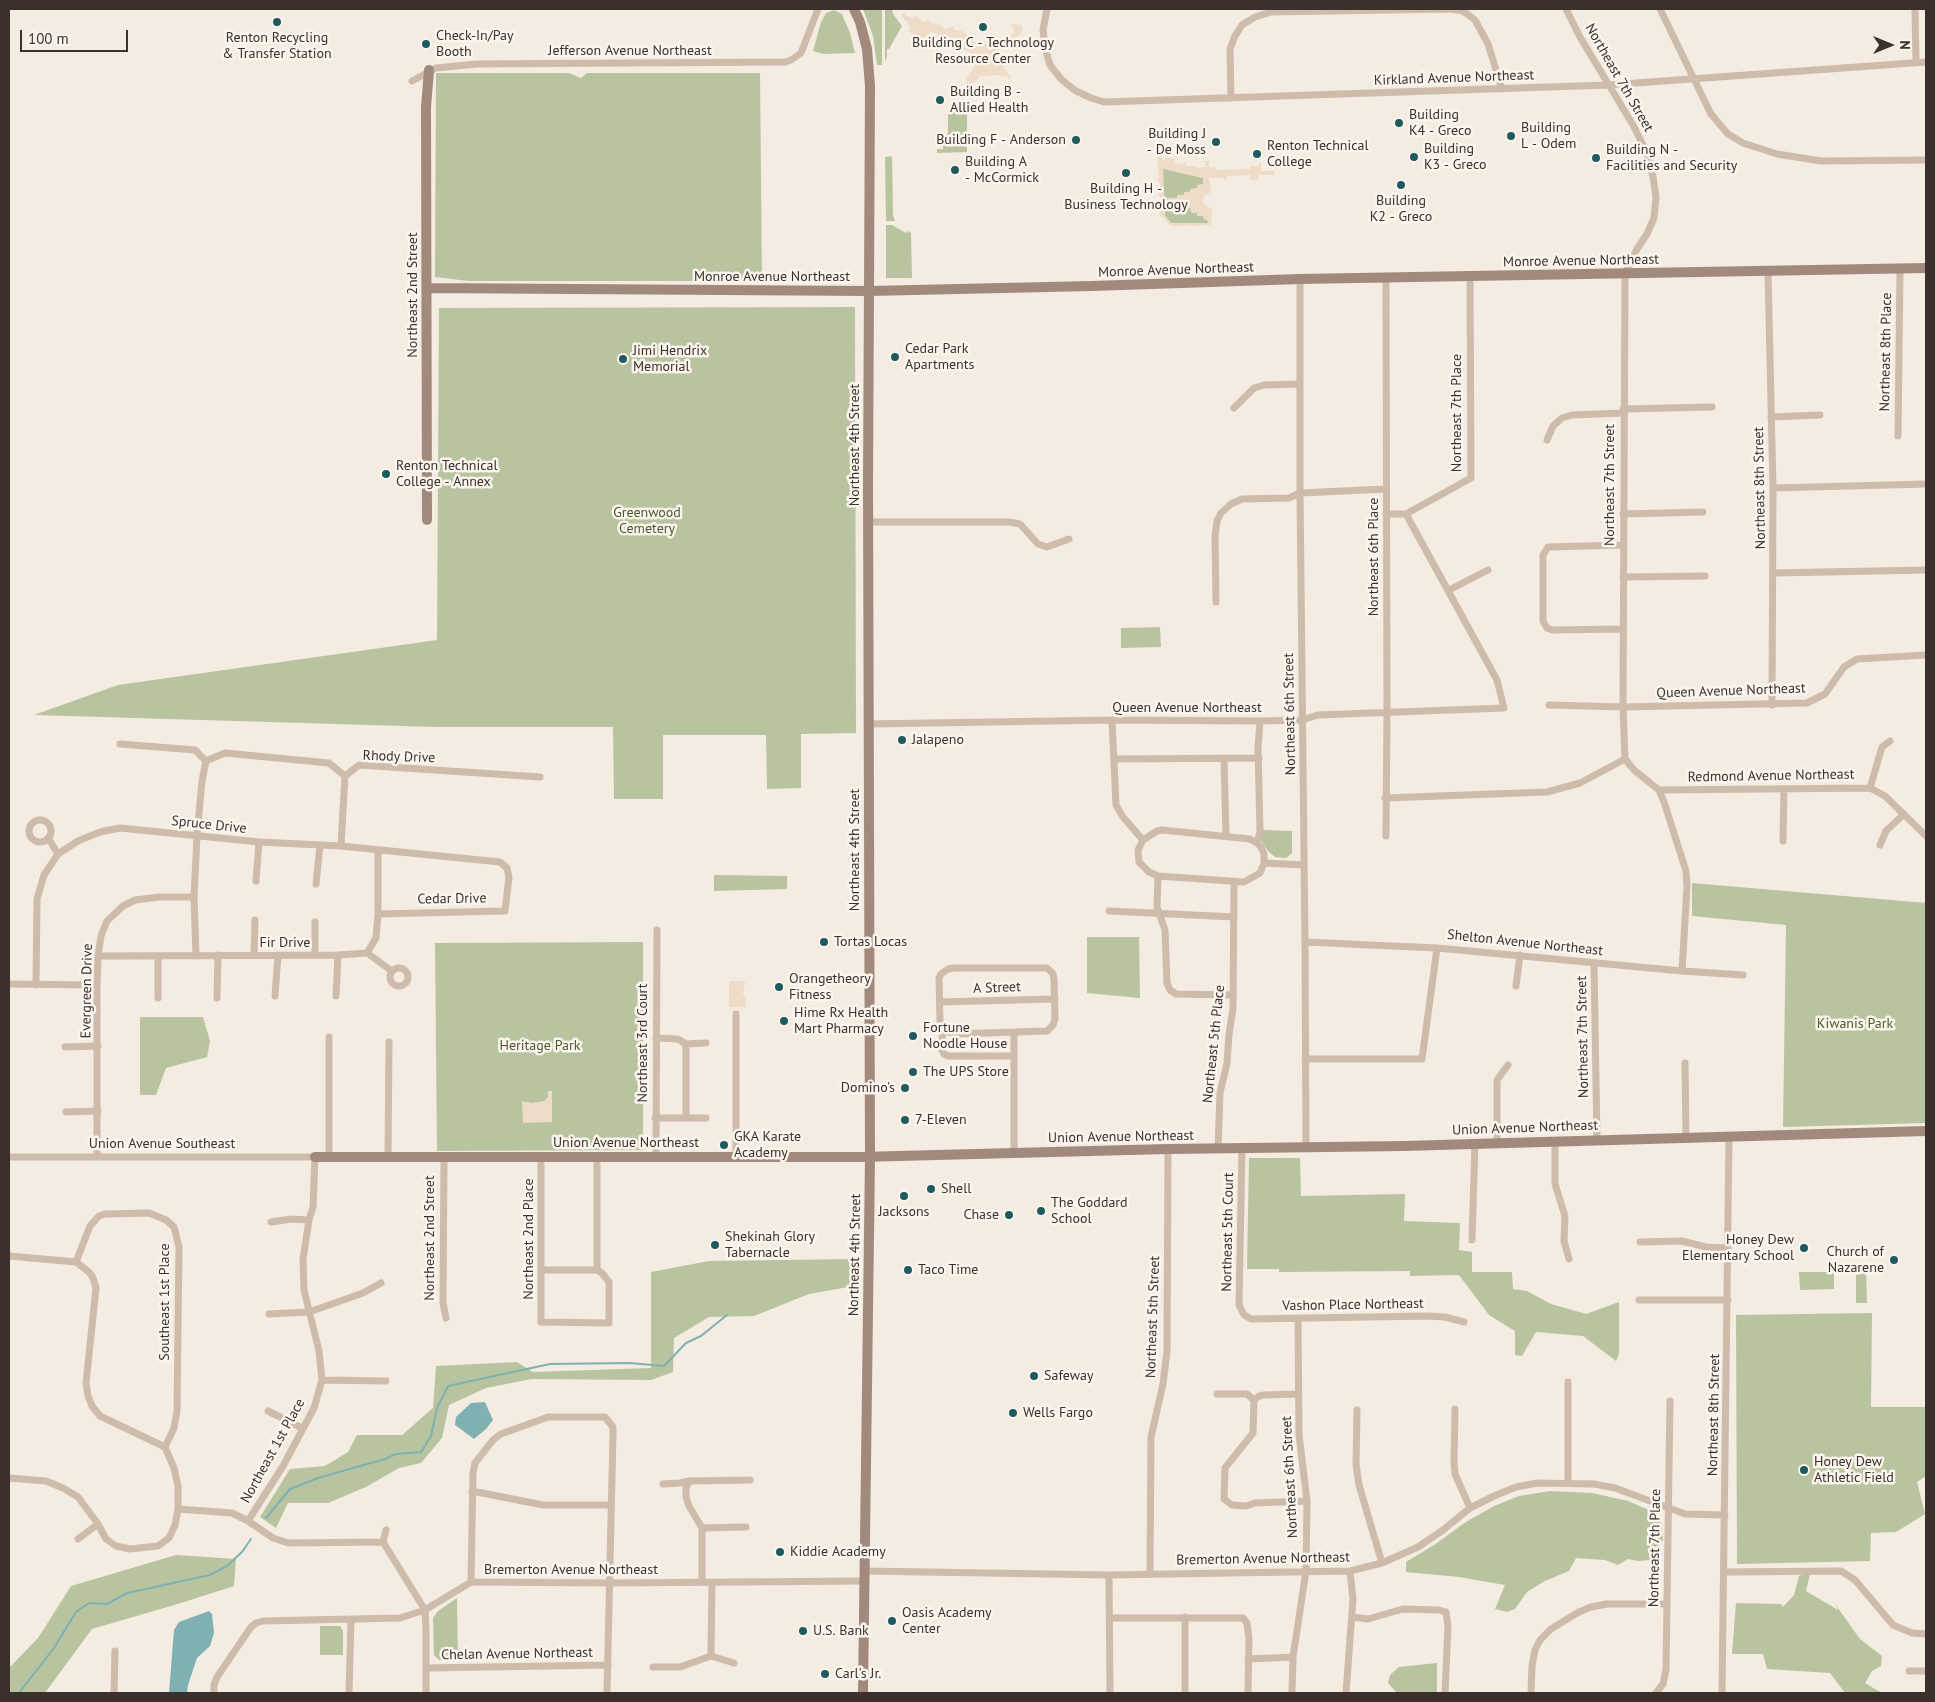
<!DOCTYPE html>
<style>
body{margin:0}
#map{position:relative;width:1935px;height:1702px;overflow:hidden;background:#f4ebe1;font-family:"PT Sans",sans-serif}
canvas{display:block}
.frame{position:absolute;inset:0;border:10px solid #3b302b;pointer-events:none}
.north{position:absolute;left:1865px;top:20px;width:50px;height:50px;-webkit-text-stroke:4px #fbf5ee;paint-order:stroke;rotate:90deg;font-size:14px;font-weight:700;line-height:20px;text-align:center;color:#3b302b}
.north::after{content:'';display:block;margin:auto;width:18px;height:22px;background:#3b302b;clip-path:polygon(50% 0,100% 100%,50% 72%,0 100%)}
.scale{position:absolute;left:20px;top:30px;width:108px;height:22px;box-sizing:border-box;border:2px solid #3b302b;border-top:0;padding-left:6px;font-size:15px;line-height:18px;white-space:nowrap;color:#3b302b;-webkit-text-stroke:4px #fbf5ee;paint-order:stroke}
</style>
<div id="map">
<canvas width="1935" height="1702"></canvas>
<div class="frame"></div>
<div class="north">N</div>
<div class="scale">100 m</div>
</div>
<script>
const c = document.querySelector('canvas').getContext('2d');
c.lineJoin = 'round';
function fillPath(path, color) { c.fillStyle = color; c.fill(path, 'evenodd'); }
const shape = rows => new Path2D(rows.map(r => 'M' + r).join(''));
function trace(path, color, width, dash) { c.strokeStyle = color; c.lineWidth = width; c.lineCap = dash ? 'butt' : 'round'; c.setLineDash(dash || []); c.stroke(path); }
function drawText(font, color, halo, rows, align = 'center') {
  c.font = font + ' "PT Sans",sans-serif'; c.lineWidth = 5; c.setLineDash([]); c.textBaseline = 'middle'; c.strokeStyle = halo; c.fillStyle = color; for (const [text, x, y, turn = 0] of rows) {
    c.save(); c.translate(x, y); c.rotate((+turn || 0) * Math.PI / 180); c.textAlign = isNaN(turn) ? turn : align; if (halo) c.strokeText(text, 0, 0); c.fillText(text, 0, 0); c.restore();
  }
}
const green = shape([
 [863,9,882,9,882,65,877,65,873,36],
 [885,9,892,9,893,14,902,26,889,49,887,49,887,58,885,61],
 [834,10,842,14,850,33,855,53,823,54,813,51,821,22,826,13],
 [436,73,569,73,581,78,587,73,760,73,762,281,468,281,435,277],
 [951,109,954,111,954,109,961,109,961,114,963,114,964,109,967,109,967,152,937,153,937,149,943,149,943,142,941,141,941,135,946,135,948,133,948,111],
 [892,156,893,215,895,221,886,221,885,157],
 [1163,169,1169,169,1203,178,1203,185,1177,198,1164,199],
 [1164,204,1177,204,1191,208,1204,216,1208,220,1208,223,1171,223,1165,216],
 [886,225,892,225,906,233,909,231,911,233,912,278,886,278],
 [855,307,856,733,801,734,801,788,767,789,766,735,663,735,663,799,614,799,613,727,437,727,34,715,118,685,437,640,439,308],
 [1160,627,1161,647,1121,648,1121,628],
 [1263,830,1292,831,1292,853,1286,858,1275,857,1268,851,1260,839],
 [714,875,787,876,787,889,714,891],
 [1692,883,1926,903,1926,1123,1783,1127,1786,925,1692,916],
 [1087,937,1139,937,1140,998,1087,993],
 [643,942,643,1150,437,1151,435,943],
 [140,1017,203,1017,210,1041,207,1057,166,1068,156,1095,140,1095],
 [1249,1158,1300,1158,1301,1196,1405,1194,1404,1221,1460,1223,1459,1250,1472,1252,1472,1272,1512,1272,1513,1289,1527,1291,1551,1304,1586,1314,1619,1302,1619,1354,1616,1361,1583,1336,1536,1332,1522,1356,1515,1355,1515,1331,1489,1315,1459,1275,1410,1276,1410,1271,1279,1272,1279,1269,1247,1269],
 [854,1259,854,1286,809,1294,754,1316,709,1317,674,1338,673,1372,651,1380,532,1379,486,1388,449,1405,442,1438,421,1463,399,1468,366,1487,328,1503,288,1503,276,1528,260,1517,290,1469,325,1466,348,1452,357,1435,402,1435,433,1408,436,1366,517,1362,533,1372,651,1368,651,1272,709,1261],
 [1866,1267,1867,1303,1856,1303,1856,1268],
 [1799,1272,1834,1272,1834,1289,1800,1290],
 [1872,1313,1871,1407,1926,1407,1926,1476,1917,1482,1925,1514,1896,1532,1871,1533,1870,1561,1737,1564,1736,1315],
 [1550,1491,1592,1493,1628,1501,1651,1511,1661,1523,1663,1540,1651,1560,1638,1561,1628,1559,1618,1565,1605,1560,1576,1558,1569,1571,1545,1581,1527,1592,1515,1609,1507,1612,1495,1609,1505,1585,1459,1577,1406,1572,1406,1562,1434,1545,1466,1522,1494,1506,1519,1496],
 [176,1555,236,1559,234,1586,181,1603,92,1629,45,1693,9,1693,9,1668,38,1638,71,1586],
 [1804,1574,1810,1574,1806,1591,1838,1610,1835,1604,1860,1639,1882,1656,1881,1666,1872,1671,1865,1683,1882,1693,1845,1693,1830,1673,1767,1669,1763,1654,1732,1654,1736,1603,1781,1604,1783,1607,1794,1595,1799,1576],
 [457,1598,458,1661,439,1660,434,1655,433,1618,438,1611],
 [320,1626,340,1626,343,1631,343,1655,320,1655],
 [1437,1663,1437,1693,1397,1693,1388,1683,1390,1675,1399,1667]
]);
const plaza = shape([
 [904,13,906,13,905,16,913,18,915,15,923,22,929,19,929,22,937,25,939,22,939,24,945,29,953,26,953,29,960,31,961,30,965,34,966,33,972,41,989,45,990,43,996,46,1015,33,1011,24,1021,25,1023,28,1022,33,994,53,1011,78,1009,79,1006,76,1003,77,998,75,980,76,972,85,967,86,966,80,979,58,931,31,925,41,931,44,928,49,918,44,922,39,908,31,911,27,901,15],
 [1157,143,1163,161,1165,161,1166,158,1175,158,1175,164,1186,163,1186,166,1195,166,1196,168,1205,167,1205,162,1202,161,1211,161,1209,162,1209,167,1216,167,1217,170,1250,169,1250,166,1259,166,1259,163,1261,163,1261,171,1274,171,1274,175,1259,175,1258,180,1250,180,1250,175,1227,176,1227,180,1224,180,1224,178,1209,178,1211,192,1204,196,1203,201,1205,205,1212,209,1211,225,1171,226,1159,214,1161,212,1159,210,1159,207,1161,205,1159,203,1161,198,1159,196,1158,193,1161,191,1159,189,1161,184,1158,182,1158,179,1160,177,1158,175,1158,172,1160,170,1158,170],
 [1163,169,1203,178,1203,184,1197,185,1197,188,1190,189,1190,192,1184,192,1184,195,1177,195,1177,198,1164,199],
 [1164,204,1177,204,1177,207,1190,208,1191,213,1197,213,1197,216,1203,216,1204,220,1207,220,1208,223,1171,223,1165,216],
 [729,981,745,981,743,995,745,996,746,1007,729,1007],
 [548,1091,552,1091,552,1122,523,1123,522,1101,532,1103,544,1101,548,1097]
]);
const water = shape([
 [485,1402,493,1420,486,1429,474,1439,455,1425,456,1417,471,1403],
 [209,1611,212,1614,214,1633,210,1646,197,1658,188,1685,187,1693,169,1693,174,1630,179,1622]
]);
const stream = shape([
 [266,1518,290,1489,318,1478,385,1459,396,1454,421,1452,431,1436,437,1408,448,1386,550,1364,629,1363,664,1366,686,1343,701,1336,727,1315],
 [19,1693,54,1648,76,1612,89,1603,107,1604,127,1593,210,1575,227,1566,242,1552,251,1539]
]);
const street = shape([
 [1047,9,1043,30,1045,48,1050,65,1062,80,1076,91,1091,98,1104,102,1608,85,1926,62],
 [1566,9,1580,37,1633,125,1646,151,1653,177,1656,197,1654,218,1647,234,1637,249,1625,274,1623,707,1625,759,1634,770,1659,790,1664,802,1686,871,1687,887,1682,971],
 [1660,9,1711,114,1728,134,1743,143,1777,154,1821,161,1926,160],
 [1915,9,1916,62],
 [412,81,436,68,477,64,785,62,791,60,801,53,818,9],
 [1231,98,1230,49,1235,36,1242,25,1255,17,1271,12,1451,9,1463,11,1475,20,1488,44,1502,89],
 [1768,272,1773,488,1772,705],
 [1300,279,1300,493,1305,942,1306,1148],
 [1234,408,1254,388,1264,385,1300,384],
 [1623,409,1712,407],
 [1771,417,1820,415],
 [1898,436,1900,269],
 [1547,440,1553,426,1562,418,1572,415,1623,413],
 [1773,488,1926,484],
 [1386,514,1406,514],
 [1623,514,1703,512],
 [868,522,1009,522,1020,524,1038,544,1047,547,1069,539],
 [1773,573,1926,570],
 [1623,577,1705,576],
 [1449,590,1488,570],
 [1216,602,1215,536,1217,521,1221,513,1231,504,1242,499,1289,498,1300,493,1386,489],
 [1623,629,1552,630,1547,628,1543,621,1543,555,1548,547,1623,545],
 [1549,705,1623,707,1807,703,1825,694,1844,667,1857,659,1926,655],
 [1112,720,1116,805,1123,817,1143,840,1138,850,1139,862,1149,872,1158,876,1157,907,1165,930,1167,983,1170,990,1176,994,1233,995],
 [869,724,1112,720,1260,721,1302,720,1318,715,1504,708,1497,680,1406,514,1471,478,1470,276],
 [120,744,195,750,206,761,225,753,329,763,345,776,359,765,540,777],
 [1114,759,1259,758],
 [1224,759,1226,836],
 [1870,788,1882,747,1890,741],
 [1659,790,1870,788,1885,796,1926,836],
 [1385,798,1547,792,1580,783,1625,759],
 '29 831a11 11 0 1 1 22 0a11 11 0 1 1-22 0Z',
 [1386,836,1387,712,1386,278],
 [48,838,58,854],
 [1143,840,1157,831,1162,830,1250,839,1257,843,1261,847,1264,854,1264,863],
 [1783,841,1784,789],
 [1257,843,1260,832,1258,747,1260,721],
 [1880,845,1886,831,1904,814],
 [341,846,345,776],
 [1158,876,1244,882,1260,873,1264,863,1304,865],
 [256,881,259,842],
 [316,884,320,845],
 [1109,911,1234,917],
 [1305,942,1437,948,1682,971,1743,975],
 [367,953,376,938,378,914,378,850],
 [367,953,392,971],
 [254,955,255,920],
 [315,955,315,922],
 [98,956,338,955,367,953],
 [196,956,194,897,197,836,202,781,206,761],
 [1594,963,1597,1140],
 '390 977a9 9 0 1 1 18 0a9 9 0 1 1-18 0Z',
 [9,984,97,985],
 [36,985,37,899,44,875,58,854,78,841,100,832,120,828,259,842,341,846,500,862,507,868,509,877,505,911,378,914],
 [1516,986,1520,955],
 [275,996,278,955],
 [336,996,338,955],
 [158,998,158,956],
 [217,998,218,955],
 [940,1002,1055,999],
 [736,1014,736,1157],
 [944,1030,954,1034,1047,1031,1053,1025,1055,1019,1054,979,1053,974,1047,968,953,968,948,969,941,974,939,978,940,1021,944,1030,942,1038,942,1050,944,1054,948,1056,1014,1056],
 [329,1037,329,1156],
 [656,1038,678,1039,686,1044,706,1043],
 [65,1047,98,1046],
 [1305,1059,1422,1059,1437,948],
 [1685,1063,1686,1137],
 [66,1112,98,1111],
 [655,1118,706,1118],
 [686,1118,686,1044],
 [1555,1141,1555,1184,1565,1216,1564,1241,1569,1259],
 [1497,1143,1497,1080,1508,1065],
 [1242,1148,1239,1305,1244,1315,1251,1319,1428,1316,1445,1317,1464,1322],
 [1218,1149,1220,1093,1227,1063,1229,1034,1233,1009,1234,882],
 [1014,1153,1014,1033],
 [541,1156,541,1322,609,1323,609,1282,602,1273,597,1270,597,1157],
 [9,1157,315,1157,313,1207,309,1220,303,1259,304,1290,319,1351,322,1380,314,1408,283,1466,248,1521],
 [97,1157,97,985,98,956,101,936,107,921,123,906,135,900,159,897,194,897],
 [388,1157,389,1042],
 [444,1157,443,1303,446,1318],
 [656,1157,657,930],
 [271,1222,292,1219,309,1220],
 [1472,1240,1475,1143],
 [1640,1242,1682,1241,1706,1247,1728,1248],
 [9,1256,76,1262,89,1272,93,1278,96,1288,86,1383,88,1396,92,1406,100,1416,165,1447,174,1468,178,1486,178,1509,175,1525,169,1538,158,1546,130,1549,116,1546,106,1539,98,1524,78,1497,63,1488,46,1481,9,1478],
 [76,1262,90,1226,99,1216,105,1214,149,1213,166,1220,174,1227,179,1247,177,1411,174,1428,165,1447],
 [541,1270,597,1270],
 [1639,1300,1728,1300],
 [269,1314,309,1312,363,1293,381,1283],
 [322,1380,386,1381],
 [1568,1382,1568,1482],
 [1217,1394,1247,1394,1254,1400,1259,1396,1264,1395,1298,1394],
 [1254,1400,1253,1433,1225,1468,1224,1499,1232,1505,1246,1506,1255,1503,1307,1501],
 [1455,1409,1454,1462,1455,1474,1470,1508],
 [1357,1410,1356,1464,1359,1485,1382,1563],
 [268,1411,302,1428],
 [689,1481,686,1488,686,1497,689,1506,702,1528,702,1582],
 [663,1484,680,1483,689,1481,750,1480],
 [472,1491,543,1505,611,1505],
 [178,1509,232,1513,248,1521,273,1538,288,1543,383,1542],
 [702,1528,746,1527],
 [386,1530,383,1542,425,1610,426,1629,426,1693],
 [78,1539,98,1524],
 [865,1571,1109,1575,1350,1571,1382,1563,1418,1547,1443,1530,1470,1508,1494,1496,1516,1487,1537,1483,1594,1484,1615,1488,1685,1514,1725,1515],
 [1724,1572,1841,1571,1855,1580,1893,1625,1912,1633,1926,1634],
 [1150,1574,1151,1437,1163,1384,1167,1351,1168,1149],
 [1109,1575,1110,1693],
 [471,1582,473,1473,475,1463,493,1440,501,1434,548,1417,605,1417,613,1427,613,1434,607,1693],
 [1352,1617,1368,1619,1403,1609,1439,1610,1446,1612,1448,1627,1445,1693],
 [1110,1618,1243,1618,1247,1623,1249,1639,1248,1693],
 [711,1656,712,1582],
 [1248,1659,1293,1657],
 [653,1667,680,1667,711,1656,734,1663],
 [426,1668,608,1665],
 [1909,1671,1926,1671],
 [114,1693,115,1651],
 [214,1693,214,1685,217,1677,251,1627,256,1623,263,1621,400,1618,425,1610,471,1582,610,1583,865,1581],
 [349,1693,351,1620],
 [1185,1693,1185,1617],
 [1292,1693,1293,1657,1306,1571,1307,1501,1299,1435,1298,1319],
 [1346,1693,1353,1599,1350,1571],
 [1531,1693,1532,1666,1535,1650,1540,1640,1551,1629,1577,1613,1591,1607,1607,1604,1667,1604],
 [1656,1693,1663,1684,1666,1670,1670,1401],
 [1722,1693,1729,1136]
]);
const secondary = shape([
 [854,9,860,22,867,49,870,86,868,485,870,1157,863,1693],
 [427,288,869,291,1092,286,1300,279,1926,268],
 [427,520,426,107,429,70],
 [315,1157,860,1157,1168,1149,1404,1146,1926,1131]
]);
const markers = [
 [277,22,5,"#1f5a5e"],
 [983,27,5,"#1f5a5e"],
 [426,44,5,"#1f5a5e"],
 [940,100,5,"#1f5a5e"],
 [1399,123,5,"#1f5a5e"],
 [1511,136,5,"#1f5a5e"],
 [1076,140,5,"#1f5a5e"],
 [1216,142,5,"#1f5a5e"],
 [1257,154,5,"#1f5a5e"],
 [1414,157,5,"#1f5a5e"],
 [1596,158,5,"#1f5a5e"],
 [955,170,5,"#1f5a5e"],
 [1126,173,5,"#1f5a5e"],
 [1401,185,5,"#1f5a5e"],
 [895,357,5,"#1f5a5e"],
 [623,359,5,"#1f5a5e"],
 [386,474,5,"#1f5a5e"],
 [902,740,5,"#1f5a5e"],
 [824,942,5,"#1f5a5e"],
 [779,987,5,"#1f5a5e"],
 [784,1021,5,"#1f5a5e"],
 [913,1036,5,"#1f5a5e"],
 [913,1072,5,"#1f5a5e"],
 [905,1088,5,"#1f5a5e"],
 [905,1120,5,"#1f5a5e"],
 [724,1145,5,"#1f5a5e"],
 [931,1189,5,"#1f5a5e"],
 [904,1196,5,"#1f5a5e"],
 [1041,1211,5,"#1f5a5e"],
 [1009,1215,5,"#1f5a5e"],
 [715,1245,5,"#1f5a5e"],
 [1804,1248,5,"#1f5a5e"],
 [1894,1260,5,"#1f5a5e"],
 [908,1270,5,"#1f5a5e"],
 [1034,1376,5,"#1f5a5e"],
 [1013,1413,5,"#1f5a5e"],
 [1804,1470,5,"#1f5a5e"],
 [780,1552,5,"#1f5a5e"],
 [892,1621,5,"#1f5a5e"],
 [803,1631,5,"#1f5a5e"],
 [825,1674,5,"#1f5a5e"]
];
const poiNames = [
 ["Check-In/Pay",436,36],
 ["Booth",436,52],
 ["Renton Recycling",277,38,"center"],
 ["& Transfer Station",277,54,"center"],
 ["Building C - Technology",983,43,"center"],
 ["Resource Center",983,59,"center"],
 ["Building B -",950,92],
 ["Allied Health",950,108],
 ["Building",1409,115],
 ["K4 - Greco",1409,131],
 ["Building",1521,128],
 ["L - Odem",1521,144],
 ["Building J",1206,134,"right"],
 ["- De Moss",1206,150,"right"],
 ["Building F - Anderson",1066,140,"right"],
 ["Renton Technical",1267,146],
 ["College",1267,162],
 ["Building",1424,149],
 ["K3 - Greco",1424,165],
 ["Building N -",1606,150],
 ["Facilities and Security",1606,166],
 ["Building A",965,162],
 ["- McCormick",965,178],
 ["Building H -",1126,189,"center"],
 ["Business Technology",1126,205,"center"],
 ["Building",1401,201,"center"],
 ["K2 - Greco",1401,217,"center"],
 ["Cedar Park",905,349],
 ["Apartments",905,365],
 ["Jimi Hendrix",633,351],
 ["Memorial",633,367],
 ["Renton Technical",396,466],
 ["College - Annex",396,482],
 ["Jalapeno",912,740],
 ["Tortas Locas",834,942],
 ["Orangetheory",789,979],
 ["Fitness",789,995],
 ["Hime Rx Health",794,1013],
 ["Mart Pharmacy",794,1029],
 ["Fortune",923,1028],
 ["Noodle House",923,1044],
 ["The UPS Store",923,1072],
 ["Domino's",895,1088,"right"],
 ["7-Eleven",915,1120],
 ["GKA Karate",734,1137],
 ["Academy",734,1153],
 ["Shell",941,1189],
 ["The Goddard",1051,1203],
 ["School",1051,1219],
 ["Jacksons",904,1212,"center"],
 ["Chase",999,1215,"right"],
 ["Shekinah Glory",725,1237],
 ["Tabernacle",725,1253],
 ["Honey Dew",1794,1240,"right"],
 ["Elementary School",1794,1256,"right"],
 ["Church of",1884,1252,"right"],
 ["Nazarene",1884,1268,"right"],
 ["Taco Time",918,1270],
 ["Safeway",1044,1376],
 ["Wells Fargo",1023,1413],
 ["Honey Dew",1814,1462],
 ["Athletic Field",1814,1478],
 ["Kiddie Academy",790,1552],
 ["Oasis Academy",902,1613],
 ["Center",902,1629],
 ["U.S. Bank",813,1631],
 ["Carl's Jr.",835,1674]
];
const streetNames = [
 ["Jefferson Avenue Northeast",630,51],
 ["Kirkland Avenue Northeast",1454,78,-2],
 ["Northeast 7th Street",1619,78,60],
 ["Monroe Avenue Northeast",1581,261,-1],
 ["Monroe Avenue Northeast",1176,270,-2],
 ["Monroe Avenue Northeast",772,277],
 ["Northeast 2nd Street",413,295,-90],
 ["Northeast 8th Place",1886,352,-89],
 ["Northeast 7th Place",1457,413,-90],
 ["Northeast 4th Street",855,445,-90],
 ["Northeast 7th Street",1610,485,-90],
 ["Northeast 8th Street",1760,488,-91],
 ["Northeast 6th Place",1374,557,-90],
 ["Queen Avenue Northeast",1731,691,-2],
 ["Queen Avenue Northeast",1187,708],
 ["Northeast 6th Street",1290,714,-91],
 ["Rhody Drive",399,757,2],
 ["Redmond Avenue Northeast",1771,776,-1],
 ["Spruce Drive",209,825,6],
 ["Northeast 4th Street",855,850,-90],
 ["Cedar Drive",452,899,-1],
 ["Fir Drive",285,943],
 ["Shelton Avenue Northeast",1525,943,6],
 ["A Street",997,988,-2],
 ["Evergreen Drive",87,991,-89],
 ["Northeast 7th Street",1583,1037,-91],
 ["Northeast 3rd Court",643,1043,-90],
 ["Northeast 5th Place",1214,1044,-84],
 ["Union Avenue Northeast",1525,1128,-2],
 ["Union Avenue Northeast",1121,1137,-1],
 ["Union Avenue Northeast",626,1143],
 ["Union Avenue Southeast",162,1144],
 ["Northeast 5th Court",1228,1232,-89],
 ["Northeast 2nd Street",430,1238,-90],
 ["Northeast 2nd Place",529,1239,-90],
 ["Northeast 4th Street",855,1255,-89],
 ["Southeast 1st Place",165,1302,-90],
 ["Vashon Place Northeast",1353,1305,-1],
 ["Northeast 5th Street",1153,1317,-88],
 ["Northeast 8th Street",1714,1415,-89],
 ["Northeast 1st Place",273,1451,-61],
 ["Northeast 6th Street",1290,1477,-93],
 ["Northeast 7th Place",1655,1548,-89],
 ["Bremerton Avenue Northeast",1263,1559,-1],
 ["Bremerton Avenue Northeast",571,1570],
 ["Chelan Avenue Northeast",517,1654,-1]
];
const parkNames = [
 ["Greenwood",647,513],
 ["Cemetery",647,529],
 ["Kiwanis Park",1855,1024],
 ["Heritage Park",540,1046]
];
fillPath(green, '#b8c4a0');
fillPath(plaza, '#ecdcc8');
fillPath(water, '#7fb0b2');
trace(stream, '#7fb0b2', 2);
trace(street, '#cdbbac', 7);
trace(secondary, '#a18a7d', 10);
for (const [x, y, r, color] of markers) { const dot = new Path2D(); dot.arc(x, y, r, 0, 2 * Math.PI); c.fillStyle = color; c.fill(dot); trace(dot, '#fbf5ee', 2); }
drawText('14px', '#3b302b', '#fbf5ee', poiNames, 'left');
drawText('14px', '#3b302b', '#fbf5ee', streetNames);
drawText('14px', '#4a5a2e', '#fbf5ee', parkNames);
</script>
